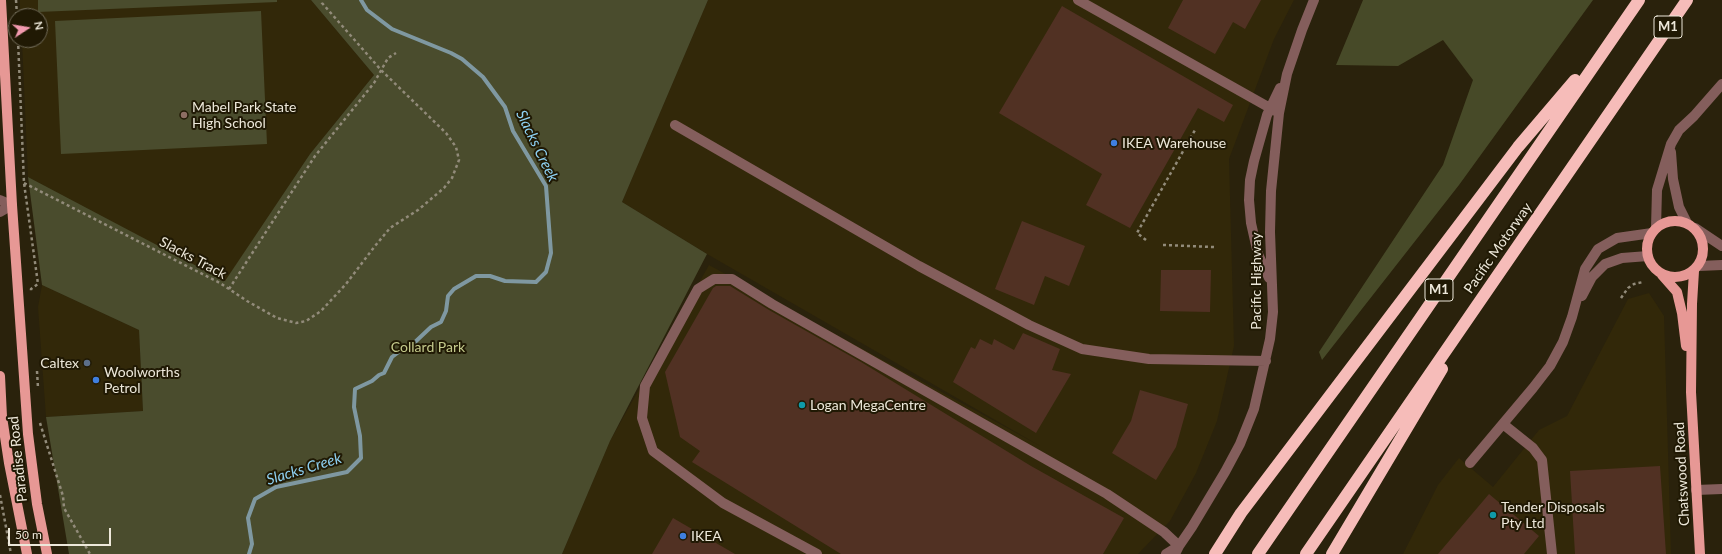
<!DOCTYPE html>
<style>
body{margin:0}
#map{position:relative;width:1722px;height:554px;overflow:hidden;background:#2a220c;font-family:Lato,sans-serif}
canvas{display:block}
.north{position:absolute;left:8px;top:8px;width:40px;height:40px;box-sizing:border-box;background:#201904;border:1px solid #726c5a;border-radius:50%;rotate:78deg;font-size:11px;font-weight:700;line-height:16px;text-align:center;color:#ede8da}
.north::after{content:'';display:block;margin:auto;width:14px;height:18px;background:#f29aaf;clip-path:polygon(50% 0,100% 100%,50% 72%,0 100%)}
.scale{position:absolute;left:8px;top:528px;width:103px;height:18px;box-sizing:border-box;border:2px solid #ede8da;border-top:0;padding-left:5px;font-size:12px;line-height:14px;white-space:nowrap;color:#ede8da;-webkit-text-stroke:3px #201904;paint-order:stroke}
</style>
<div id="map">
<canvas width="1722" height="554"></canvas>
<div class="north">N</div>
<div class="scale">50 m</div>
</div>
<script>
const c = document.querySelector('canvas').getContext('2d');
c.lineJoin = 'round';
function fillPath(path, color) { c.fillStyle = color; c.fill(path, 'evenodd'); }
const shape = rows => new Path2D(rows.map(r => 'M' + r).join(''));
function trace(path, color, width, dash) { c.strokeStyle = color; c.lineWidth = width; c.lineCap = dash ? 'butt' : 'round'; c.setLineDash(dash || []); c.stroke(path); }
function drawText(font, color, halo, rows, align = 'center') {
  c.font = font + ' Lato,sans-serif'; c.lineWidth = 4; c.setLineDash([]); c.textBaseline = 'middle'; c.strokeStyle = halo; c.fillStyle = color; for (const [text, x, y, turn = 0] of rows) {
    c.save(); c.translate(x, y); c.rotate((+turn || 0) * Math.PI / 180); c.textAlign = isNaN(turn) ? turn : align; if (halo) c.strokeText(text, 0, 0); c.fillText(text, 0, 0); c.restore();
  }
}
const built = shape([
 [20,0,311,0,374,75,310,154,225,282,28,177,22,40,40,40,40,16,20,16],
 [708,0,1294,0,1274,39,1229,159,1234,346,1217,421,1196,473,1170,521,1138,554,562,554,610,441,709,265,1042,447,707,254,622,202],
 [42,285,139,330,143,411,46,417,38,307],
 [1649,293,1664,316,1671,554,1403,554,1438,485,1459,458,1493,487,1539,430,1567,416,1628,299]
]);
const green = shape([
 [38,0,277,0,277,2,38,12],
 [311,0,708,0,622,202,707,254,610,441,562,554,69,554,46,417,143,411,139,330,42,285,28,177,225,281,310,154,374,75],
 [261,11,267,144,61,154,55,21]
]);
const forest = shape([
 [1363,0,1593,0,1459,185,1322,360,1319,352,1443,165,1473,80,1443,40,1398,66,1336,65]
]);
const stream = shape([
 [249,554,252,544,248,518,255,499,276,487,347,472,361,458,360,436,354,407,355,389,372,381,379,375,384,373,392,357,404,348,414,343,431,327,441,322,446,311,448,296,454,289,476,276,490,276,505,281,536,282,546,272,551,253,546,186,513,131,505,107,483,77,462,59,451,53,392,29,367,10,361,0]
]);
const building = shape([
 [1183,0,1261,0,1245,29,1233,22,1215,54,1168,28],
 [1062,6,1233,105,1224,122,1198,108,1130,228,1086,205,1102,174,999,113],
 [1022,221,1085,246,1069,286,1045,276,1034,305,995,289],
 [1161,270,1211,270,1210,312,1160,311],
 [716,286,730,286,769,310,861,362,1031,466,1124,518,1103,554,841,554,692,462,700,451,680,437,665,372,713,288],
 [1023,333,1060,349,1052,370,1071,374,1036,433,953,382,971,347,975,349,980,339,992,345,994,339,1014,350],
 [1140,390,1188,404,1176,447,1156,480,1112,453,1131,421],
 [1660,466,1666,554,1575,554,1570,471],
 [1489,494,1539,536,1524,554,1438,554],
 [673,518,735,554,652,554]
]);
const path = shape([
 [16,0,17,16],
 [18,40,24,183,38,284,31,289,31,293],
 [24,183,220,283,247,301,277,318,296,323,306,321,321,311,346,284,375,246,390,228,418,210,444,188,452,178,459,160,456,147,446,133,381,70,322,3,321,0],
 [1146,240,1137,233,1195,130],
 [1163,245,1214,247],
 [229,289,315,156,374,83,388,58,396,53],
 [1621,298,1628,288,1634,284,1643,282],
 [37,371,38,388],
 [40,423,63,496,64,508,90,554],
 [0,495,11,554]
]);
const minor = shape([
 [1078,0,1279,113],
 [675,125,919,266,1029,325,1082,349,1149,359,1266,361],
 [1671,152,1673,179,1679,207,1687,223],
 [0,200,12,205],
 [0,212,12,205],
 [1656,228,1657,190,1671,144,1679,130,1694,116,1722,84],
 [1695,228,1722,246],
 [1699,266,1722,265],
 [1269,278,1258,254,1251,223,1249,200,1250,180,1254,161,1267,115,1280,88],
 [1582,296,1592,277,1605,264,1622,258,1648,256],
 [1503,424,1533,448,1542,460,1552,554],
 [1470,463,1533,388,1550,366,1563,342,1572,317,1585,269,1598,249,1617,238,1652,233],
 [1696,490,1722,489],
 [817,554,723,503,653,451,642,418,645,386,698,289,714,279,732,279,772,304,1107,494,1164,532,1179,546],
 [1166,554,1179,546],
 [1175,554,1179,546,1192,527,1225,472,1240,444,1254,409,1270,339,1273,312,1270,232,1271,191,1279,113,1287,74,1302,30,1314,0]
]);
const major = shape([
 [1,0,12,205,28,434,37,504,47,554],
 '1647 249a28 28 0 1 1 56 0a28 28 0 1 1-56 0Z',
 [1694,271,1692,304,1691,392,1700,554],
 [1662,275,1677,292,1682,313,1686,346],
 [0,376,2,417,9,463,27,554]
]);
const highway = shape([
 [1215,554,1241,513,1518,147,1575,80],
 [1258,554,1639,0],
 [1306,554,1687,0],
 [1332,554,1442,369]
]);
const markers = [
 [184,115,4,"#8d6e63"],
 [1114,143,4,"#3f7fe0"],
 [87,363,4,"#5c6f8a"],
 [96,380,4,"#3f7fe0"],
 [802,405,4,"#0f9aa8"],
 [1493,515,4,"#0f9aa8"],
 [683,536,4,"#3f7fe0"]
];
const shields = [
 [1668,27,28],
 [1439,290,28]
];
const shieldNames = [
 ["M1",1668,27],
 ["M1",1439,290]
];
const poiNames = [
 ["Mabel Park State",192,107],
 ["High School",192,123],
 ["IKEA Warehouse",1122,143],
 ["Caltex",79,363,"right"],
 ["Woolworths",104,372],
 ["Petrol",104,388],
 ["Logan MegaCentre",810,405],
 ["Tender Disposals",1501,507],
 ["Pty Ltd",1501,523],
 ["IKEA",691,536]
];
const streetNames = [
 ["Pacific Motorway",1498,248,-55],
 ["Slacks Track",193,258,28],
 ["Pacific Highway",1256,281,-90],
 ["Paradise Road",18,459,-96],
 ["Chatswood Road",1682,474,-93]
];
const parkNames = [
 ["Collard Park",428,347]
];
const waterNames = [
 ["Slacks Creek",537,146,64],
 ["Slacks Creek",304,469,-17]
];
fillPath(built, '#322809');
fillPath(green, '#4a4c2d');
fillPath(forest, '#474a28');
trace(stream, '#7f98a1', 4);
fillPath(building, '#513123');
trace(path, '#928b7a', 2.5, [3, 3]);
trace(minor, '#845e5c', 10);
trace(major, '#e79895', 10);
trace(highway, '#f6bcb9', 12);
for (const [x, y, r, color] of markers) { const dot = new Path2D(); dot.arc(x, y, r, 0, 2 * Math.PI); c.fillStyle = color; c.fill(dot); trace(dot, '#201904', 1.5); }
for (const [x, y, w] of shields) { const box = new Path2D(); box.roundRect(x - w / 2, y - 11, w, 22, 3); c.fillStyle = '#201904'; c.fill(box); trace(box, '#ede8da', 1); }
drawText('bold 13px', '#ede8da', null, shieldNames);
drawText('14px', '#ede8da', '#201904', poiNames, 'left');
drawText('14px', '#ede8da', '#201904', streetNames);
drawText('14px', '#c4ca8c', '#201904', parkNames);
drawText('italic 15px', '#8fd2f4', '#201904', waterNames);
</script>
